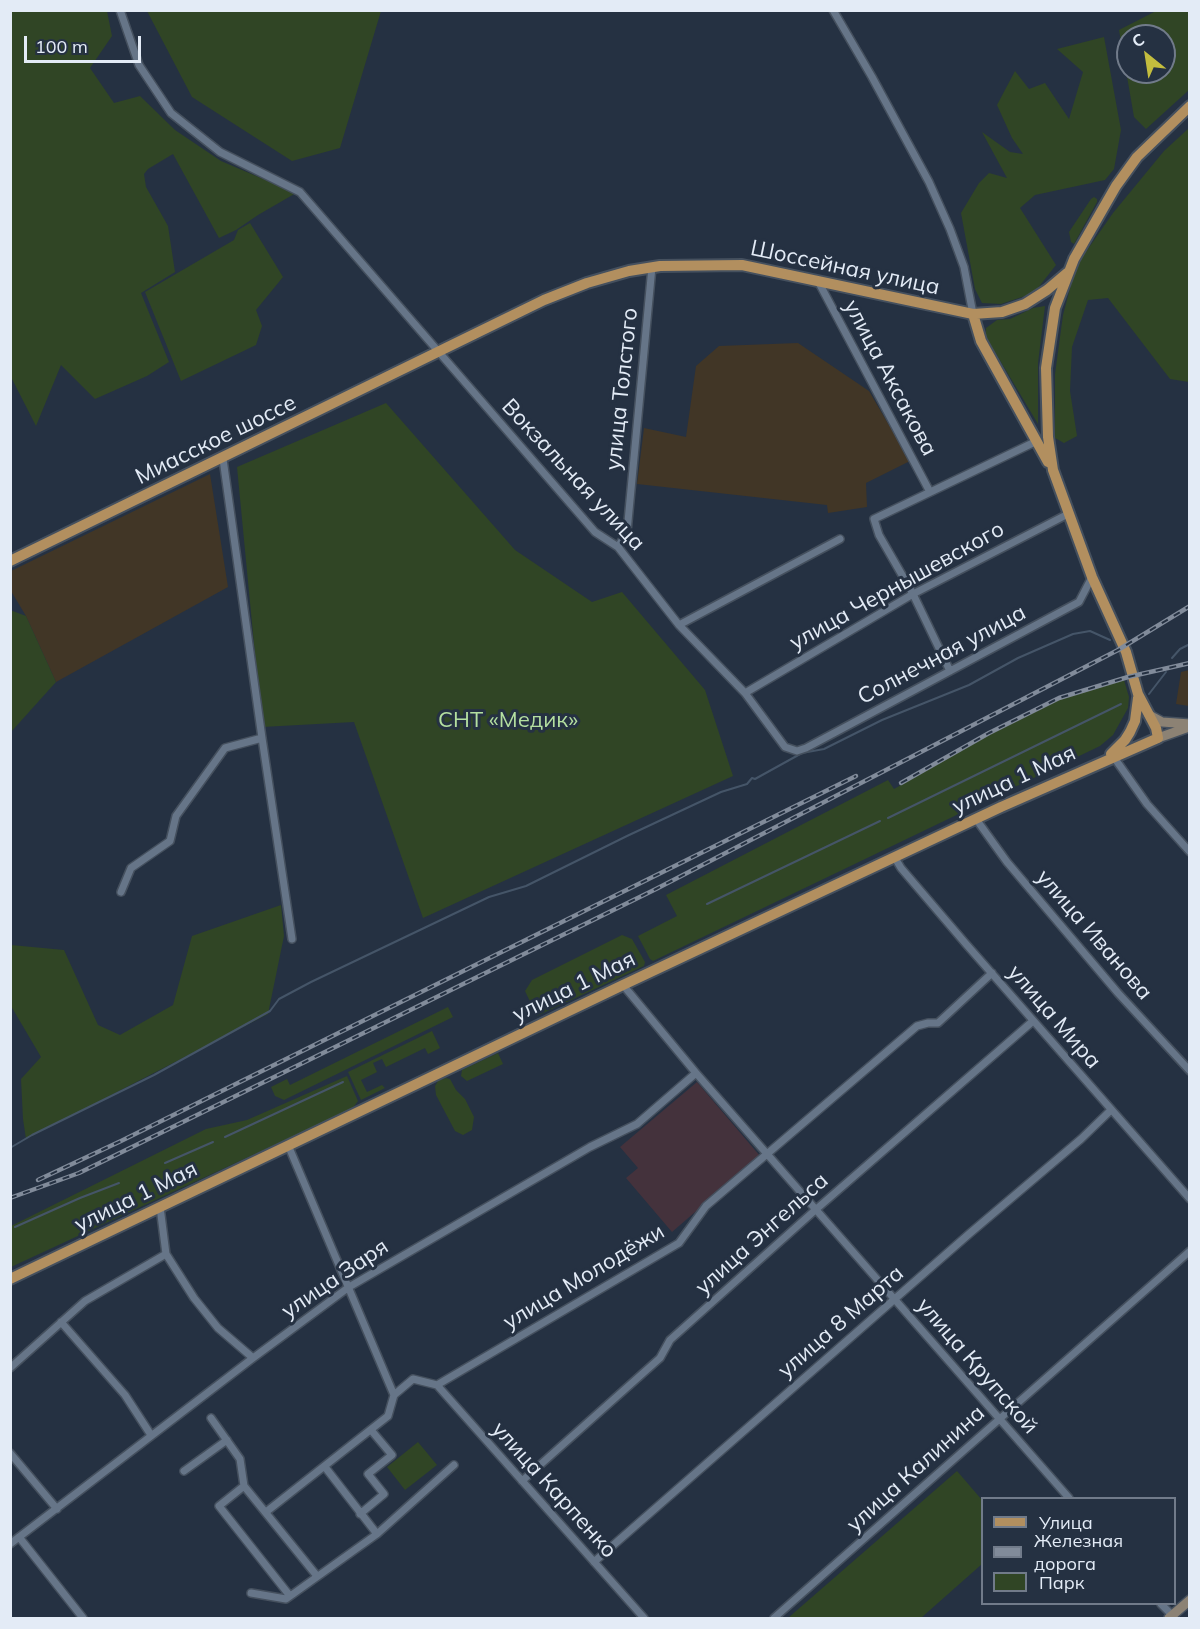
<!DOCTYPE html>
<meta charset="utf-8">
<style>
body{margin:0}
#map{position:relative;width:1200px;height:1629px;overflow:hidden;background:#253142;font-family:Mulish,sans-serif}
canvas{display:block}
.frame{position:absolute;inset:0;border:12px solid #e3ebf6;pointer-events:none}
.legend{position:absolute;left:981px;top:1497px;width:195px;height:108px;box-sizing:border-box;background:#253142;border:2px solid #717b8a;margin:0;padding:8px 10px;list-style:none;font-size:18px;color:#e3ebf6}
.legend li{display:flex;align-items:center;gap:12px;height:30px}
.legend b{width:30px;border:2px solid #717b8a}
.north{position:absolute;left:1116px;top:24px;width:60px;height:60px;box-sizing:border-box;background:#253142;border:2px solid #717b8a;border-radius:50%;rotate:330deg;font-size:16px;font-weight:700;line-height:24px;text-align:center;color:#e3ebf6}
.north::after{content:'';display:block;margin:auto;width:21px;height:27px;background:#c3bd3e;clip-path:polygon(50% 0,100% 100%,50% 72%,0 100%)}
.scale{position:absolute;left:24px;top:36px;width:117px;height:27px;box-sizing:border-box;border:3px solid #e3ebf6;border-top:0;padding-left:8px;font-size:18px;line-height:21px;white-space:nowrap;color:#e3ebf6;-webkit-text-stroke:4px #253142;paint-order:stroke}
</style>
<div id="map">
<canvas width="1200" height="1629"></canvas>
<div class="frame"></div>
<ul class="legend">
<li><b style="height:8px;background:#b28f5f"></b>Улица</li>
<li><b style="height:8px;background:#818b9a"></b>Железная дорога</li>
<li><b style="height:16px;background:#304525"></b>Парк</li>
</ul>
<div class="north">С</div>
<div class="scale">100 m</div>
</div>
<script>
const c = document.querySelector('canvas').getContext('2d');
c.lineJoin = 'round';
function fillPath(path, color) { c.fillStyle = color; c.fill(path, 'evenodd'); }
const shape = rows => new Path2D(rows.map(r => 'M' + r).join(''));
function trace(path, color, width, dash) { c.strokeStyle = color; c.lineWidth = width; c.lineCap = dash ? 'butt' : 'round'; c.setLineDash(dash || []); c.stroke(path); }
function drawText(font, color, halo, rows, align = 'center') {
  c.font = font + ' Mulish,sans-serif'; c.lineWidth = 6; c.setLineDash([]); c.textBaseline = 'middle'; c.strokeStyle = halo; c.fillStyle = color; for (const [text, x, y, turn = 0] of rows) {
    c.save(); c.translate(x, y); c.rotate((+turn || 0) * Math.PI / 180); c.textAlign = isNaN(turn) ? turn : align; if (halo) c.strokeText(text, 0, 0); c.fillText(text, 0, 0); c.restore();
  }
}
const commercial = shape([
 [697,1082,760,1156,672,1232,626,1178,638,1168,620,1147]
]);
const industrial = shape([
 [798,343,869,391,910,461,866,483,867,507,828,513,827,505,637,484,644,428,686,437,696,366,719,346],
 [210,474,228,587,56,682,26,616,11,591,11,571],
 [1189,670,1189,706,1176,704,1181,672]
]);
const green = shape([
 [1158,10,1189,11,1189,90,1146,129,1134,117,1119,30],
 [1128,36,1164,36,1164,72,1128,72],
 [11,11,107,11,112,36,90,68,114,103,140,96,175,130,221,161,296,193,258,215,236,230,219,238,173,154,148,169,144,174,146,187,168,226,175,272,141,293,169,362,147,376,95,399,61,365,36,426,11,377],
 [147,11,381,11,340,148,292,161,192,97],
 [1104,37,1121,130,1114,169,1105,180,1035,195,1020,208,1056,265,1034,293,1001,304,982,303,975,289,961,213,979,183,989,173,1007,178,982,132,1010,152,1023,154,1012,138,997,105,1015,71,1029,89,1045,83,1069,119,1083,72,1057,49],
 [1189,128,1189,382,1170,379,1108,298,1088,300,1072,347,1070,391,1077,436,1064,443,1055,438,1055,374,1063,315,1076,266,1113,213,1164,151],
 [1094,197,1097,199,1097,202,1074,244,1071,242,1069,232,1091,199],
 [250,223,283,277,256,310,262,326,256,345,181,381,145,292,234,240,238,230],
 [1045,306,1038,363,1038,424,986,337,986,328,997,320,1010,319,1033,308],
 [386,403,515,550,592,602,622,592,705,690,733,776,423,918,354,722,262,727,237,467],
 [10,610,26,616,56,682,11,732],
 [1124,680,1129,697,1128,708,1113,735,1100,746,653,961,650,959,638,936,677,916,666,895,888,780,894,789,989,735,1060,699],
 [281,905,284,936,268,1014,26,1139,23,1119,21,1079,41,1057,11,1006,11,945,64,950,98,1025,120,1035,173,1005,192,936],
 [622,935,632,939,645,962,644,966,537,1016,525,991,532,980],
 [448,1007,453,1017,284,1100,275,1096,271,1087,287,1079,290,1085],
 [432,1031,440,1048,428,1054,425,1048,386,1067,382,1059,373,1063,377,1072,361,1080,367,1092,382,1085,385,1088,361,1100,348,1072],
 [498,1053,503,1064,467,1081,461,1076,462,1070],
 [347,1076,358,1101,352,1109,11,1267,11,1226,206,1129,247,1120],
 [446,1078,450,1079,456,1090,465,1099,474,1117,472,1130,463,1135,455,1131,436,1095,435,1086,438,1081],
 [418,1442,437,1465,405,1490,387,1467],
 [957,1471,982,1500,982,1564,921,1618,788,1618]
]);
const stream = shape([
 [1172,658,1180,649,1190,644],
 [1149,694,1166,672],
 [888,818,1121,704],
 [707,904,880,821],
 [225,1137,343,1082],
 [10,1148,32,1135,154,1075,270,1011,279,999,311,982,489,897,526,886,627,836,721,792,747,784,752,778,755,779,802,753,824,749,882,720,969,685,1018,658,1073,634,1090,631,1110,640],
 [165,1163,213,1142],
 [15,1227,80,1198,119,1183]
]);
const street = shape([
 [120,10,139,65,171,113,220,152,300,192,595,532,618,547,679,625,745,693,785,747,797,751,806,748,1079,602,1092,577],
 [833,10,872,77,929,182,950,229,964,267,973,314],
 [818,281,930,492],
 [223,459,262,738,292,939],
 [618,547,627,532,652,267],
 [679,625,840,539],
 [950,671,913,594,879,535,874,519,1037,441],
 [745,693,913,594,1068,514],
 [1113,756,1147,804,1190,852],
 [976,819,1007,862,1118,993,1190,1071],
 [895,858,901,868,966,944,1190,1199],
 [121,892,131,868,170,841,176,816,225,748,262,738],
 [623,985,696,1073,1069,1498],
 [288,1145,394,1395],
 [160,1207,166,1254,194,1298,218,1328,253,1358],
 [61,1322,125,1395,151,1435],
 [10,1368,85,1301,166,1254],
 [437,1385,644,1618],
 [211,1418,240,1459,244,1486,317,1576],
 [10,1453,57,1509],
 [325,1467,377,1534],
 [184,1471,227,1440],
 [522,1481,660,1358,670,1340,813,1212,1033,1021],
 [244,1486,219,1506,290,1596],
 [266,1512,388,1416,394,1395,413,1379,437,1385,679,1243,706,1206,917,1026,928,1023,938,1023,992,973],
 [360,1514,384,1494,368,1474,392,1455,371,1430],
 [19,1537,83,1618],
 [10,1544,253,1358,349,1287,590,1147,637,1124,696,1073],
 [594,1562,969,1234,1081,1139,1111,1110],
 [251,1593,286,1599,377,1534,454,1465],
 [1161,1604,1174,1617],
 [774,1618,1190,1251]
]);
const secondary = shape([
 [1149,715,1162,722,1190,724],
 [1158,738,1189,727],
 [1169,1618,1190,1600]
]);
const primary = shape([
 [973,314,981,341,1048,462],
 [10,561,544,300,587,283,629,271,660,266,742,265,973,314,1002,312,1025,304,1047,290,1067,273],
 [1111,754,1125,740,1130,732,1135,721,1138,698],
 [10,1279,623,985,1001,807,1158,738,1156,728,1138,694,1126,652,1092,577,1053,470,1048,437,1046,368,1055,308,1074,259,1116,186,1137,157,1190,106]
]);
const rail = shape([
 [901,783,989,733,1059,698,1128,677,1190,663],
 [38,1180,121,1141,856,776],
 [10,1198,79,1173,126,1150,656,889,1118,650,1190,606]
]);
const streetNames = [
 ["Шоссейная улица",845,268,12],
 ["улица Аксакова",890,378,62],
 ["улица Толстого",622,389,-84],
 ["Миасское шоссе",216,440,-26],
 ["Вокзальная улица",573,475,47],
 ["улица Чернышевского",897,586,-29],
 ["Солнечная улица",942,655,-28],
 ["улица 1 Мая",1014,780,-25],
 ["улица Иванова",1094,935,49],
 ["улица 1 Мая",574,987,-26],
 ["улица Мира",1054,1017,49],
 ["улица 1 Мая",136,1197,-26],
 ["улица Энгельса",762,1234,-42],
 ["улица Молодёжи",584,1277,-31],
 ["улица Заря",335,1279,-34],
 ["улица 8 Марта",841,1322,-41],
 ["улица Крупской",977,1366,49],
 ["улица Калинина",916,1469,-42],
 ["улица Карпенко",554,1490,48]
];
const parkNames = [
 ["СНТ «Медик»",508,720]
];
fillPath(commercial, '#44323c');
fillPath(industrial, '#413626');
fillPath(green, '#304525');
trace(stream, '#455568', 2);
trace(street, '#45505e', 10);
trace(secondary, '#45505e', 12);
trace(primary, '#45505e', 14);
trace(street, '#667588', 7);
trace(secondary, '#8c8274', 9);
trace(primary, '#b28f5f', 10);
trace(rail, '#818b9a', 4.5);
trace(rail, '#253142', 2, [7]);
drawText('22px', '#e3ebf6', '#253142', streetNames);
drawText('22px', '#b4dfa0', '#253142', parkNames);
</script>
